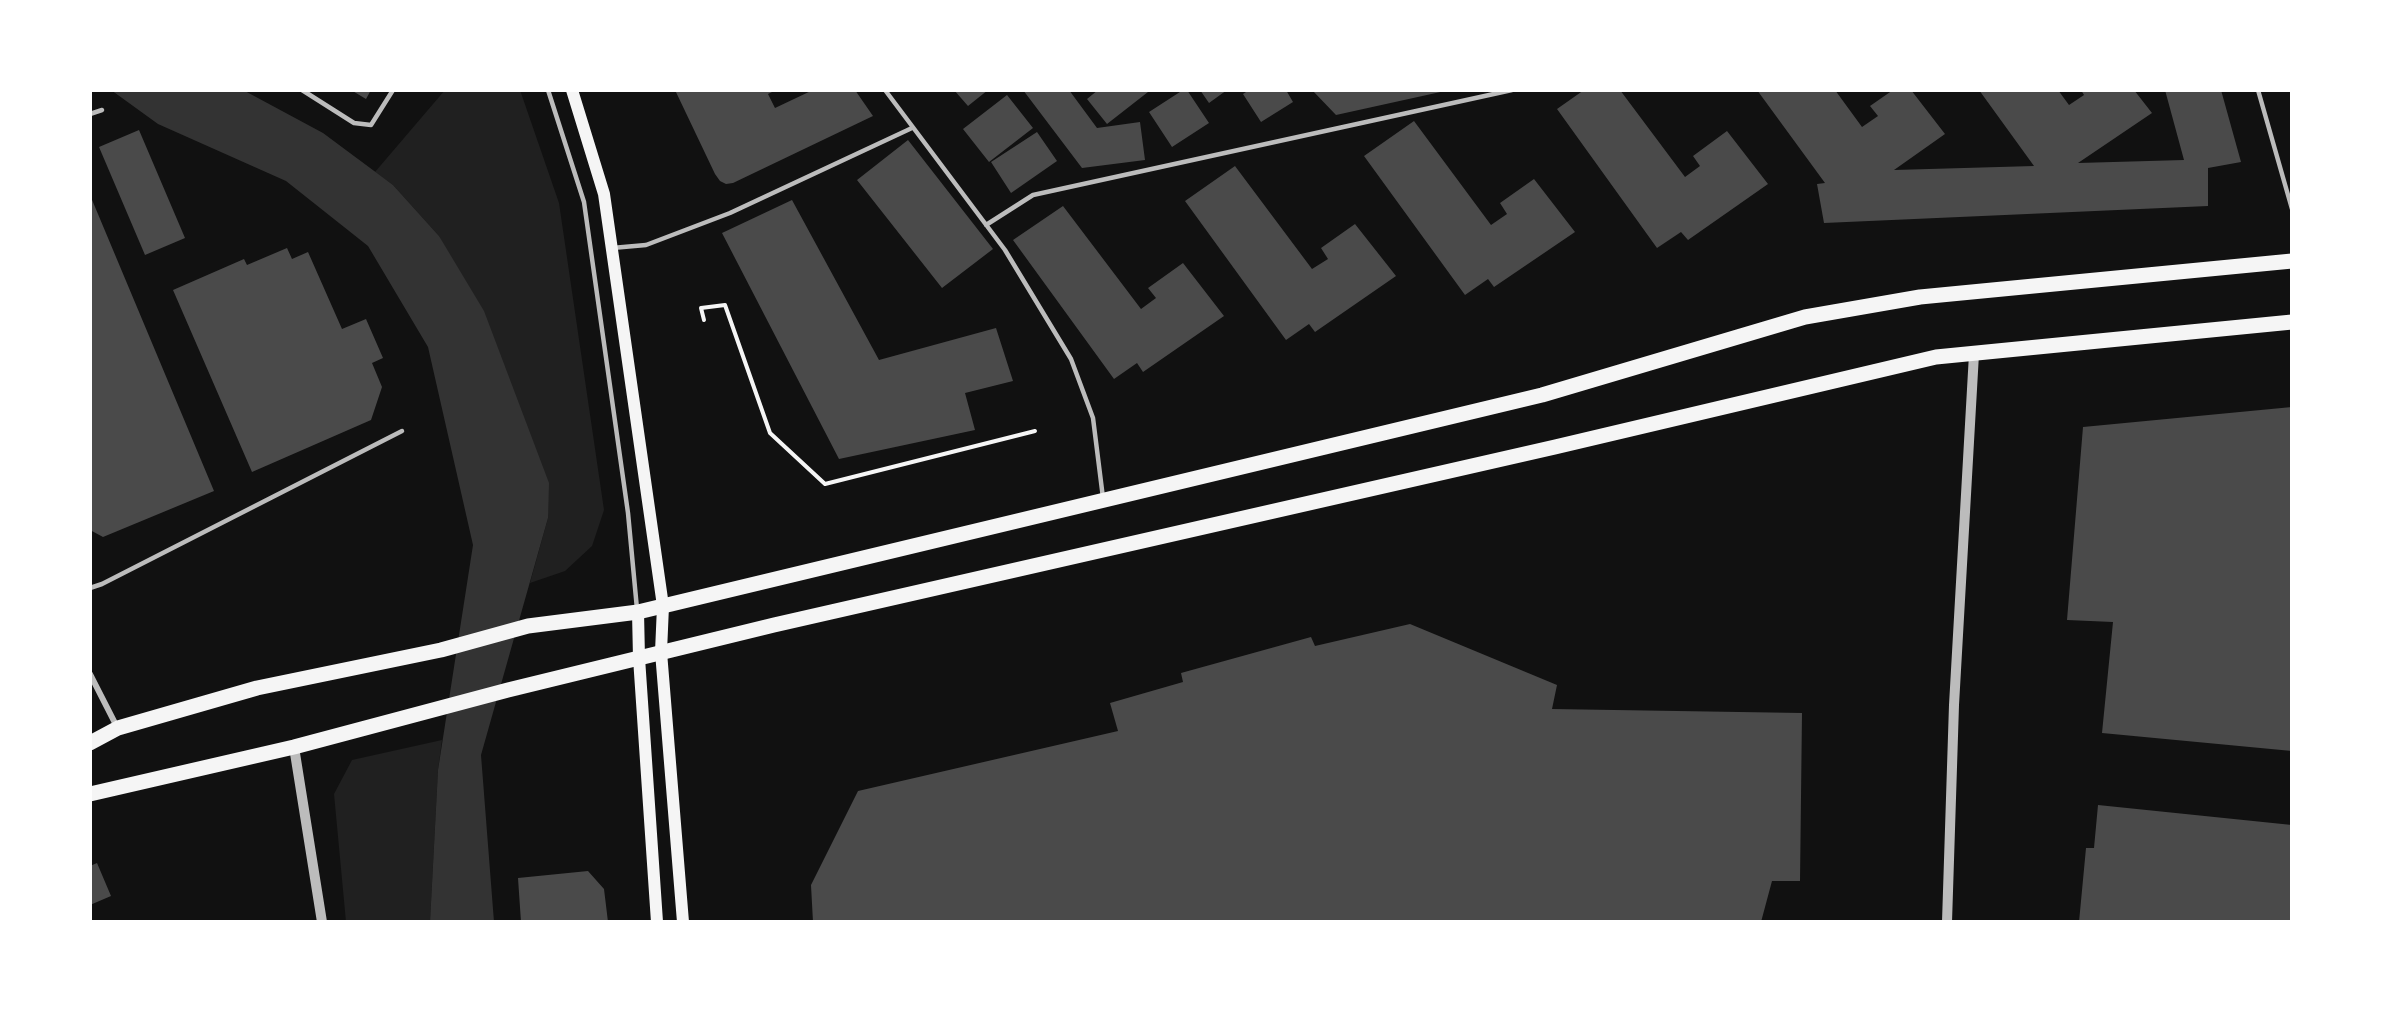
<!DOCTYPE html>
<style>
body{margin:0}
#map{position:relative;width:2382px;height:1012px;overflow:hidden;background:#111;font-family:Helvetica,sans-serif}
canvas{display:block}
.frame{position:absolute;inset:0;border:92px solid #fff;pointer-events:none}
</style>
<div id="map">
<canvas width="2382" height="1012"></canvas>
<div class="frame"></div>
</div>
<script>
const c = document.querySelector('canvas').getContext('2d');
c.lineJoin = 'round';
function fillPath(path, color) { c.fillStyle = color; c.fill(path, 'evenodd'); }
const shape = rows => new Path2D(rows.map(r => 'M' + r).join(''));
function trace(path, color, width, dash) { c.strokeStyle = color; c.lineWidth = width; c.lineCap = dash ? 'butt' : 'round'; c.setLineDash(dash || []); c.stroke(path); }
const green = shape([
 [445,90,520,90,559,203,604,510,592,546,565,571,530,583,548,518,439,236,393,185,375,172],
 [442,740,438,770,430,922,346,922,334,794,352,760]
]);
const water = shape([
 [111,90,243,90,323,133,393,185,439,236,484,311,549,483,548,518,481,755,494,922,430,922,438,770,473,545,428,347,368,246,286,181,158,124]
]);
const building = shape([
 [351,90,371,90,366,99],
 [675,90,776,90,768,94,775,108,813,90,855,90,873,116,733,183,726,184,720,181,715,174],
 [954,90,988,90,968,106],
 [1023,90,1069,90,1097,128,1140,122,1145,160,1082,168],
 [1098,90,1147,90,1148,92,1107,124,1087,99],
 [1183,90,1187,90,1209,123,1172,147,1149,112],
 [1200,90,1227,90,1209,103],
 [1249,90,1286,90,1293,102,1261,122,1243,94],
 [1312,90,1445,90,1445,91,1336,115],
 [1584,90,1620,90,1685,177,1700,166,1693,156,1727,131,1768,184,1688,240,1681,232,1657,248,1557,109],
 [1757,90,1835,90,1862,127,1878,116,1870,106,1893,90,1911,90,1945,134,1894,170,2034,166,1979,90,2058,90,2069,105,2084,95,2081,90,2134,90,2152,113,2078,163,2184,160,2165,90,2221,90,2241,162,2208,168,2208,206,1824,223,1817,184,1825,183],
 [1007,95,1033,128,989,162,963,129],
 [1414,121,1491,225,1507,214,1500,203,1534,179,1575,232,1494,287,1488,279,1465,295,1364,156],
 [139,130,185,238,145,255,99,147],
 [1037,132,1057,161,1011,193,991,162],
 [908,140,993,249,942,288,857,180],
 [1235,166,1312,269,1328,259,1321,248,1355,224,1396,276,1315,332,1309,324,1286,340,1185,201],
 [90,195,214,491,103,537,90,530],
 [792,200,879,360,996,328,1013,381,965,393,975,430,839,459,722,233],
 [1063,206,1141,309,1156,298,1148,288,1183,263,1224,316,1143,372,1137,363,1114,379,1013,240],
 [287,248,292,259,308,252,342,329,366,319,383,358,372,363,382,387,371,420,252,472,173,290,244,259,247,265],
 [2292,407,2292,751,2102,733,2113,622,2067,620,2083,427],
 [1410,624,1557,685,1552,709,1802,713,1800,881,1772,881,1761,922,813,922,811,885,858,791,1118,731,1110,703,1183,682,1181,673,1311,637,1315,646],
 [2098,805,2292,825,2292,922,2079,922,2086,848,2094,848],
 [97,863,111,896,90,905,90,866],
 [588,871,604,889,608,922,521,922,518,878]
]);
const path = shape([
 [704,320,701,308,725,305,770,433,825,484,1035,431]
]);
const service = shape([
 [302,90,354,123,371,125,393,90],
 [548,90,584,202,628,513,637,609],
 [885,90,1005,250,1071,359,1093,418,1103,498],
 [2258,90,2292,209],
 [90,114,102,110],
 [986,225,1033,195,1512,90],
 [612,248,646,245,730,213,912,128],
 [90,588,102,584,402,431]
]);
const minor = shape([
 [90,674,117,727]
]);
const tertiary = shape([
 [294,747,322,922],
 [1947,922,1954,705,1974,354]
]);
const secondary = shape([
 [572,90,604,194,663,606,661,652,683,922],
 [638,612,639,658,657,922]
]);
const primary = shape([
 [90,743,118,728,257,688,441,650,528,626,638,612,1542,395,1805,317,1920,297,2292,261],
 [90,794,294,747,508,690,774,625,1555,447,1936,357,2292,322]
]);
fillPath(green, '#202020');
fillPath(water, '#333');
fillPath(building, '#4a4a4a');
trace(path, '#f5f5f5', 4);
trace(service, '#bcbcbc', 4.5);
trace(minor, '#bcbcbc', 6);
trace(tertiary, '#bcbcbc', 10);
trace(secondary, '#f5f5f5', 12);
trace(primary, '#f5f5f5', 15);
</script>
